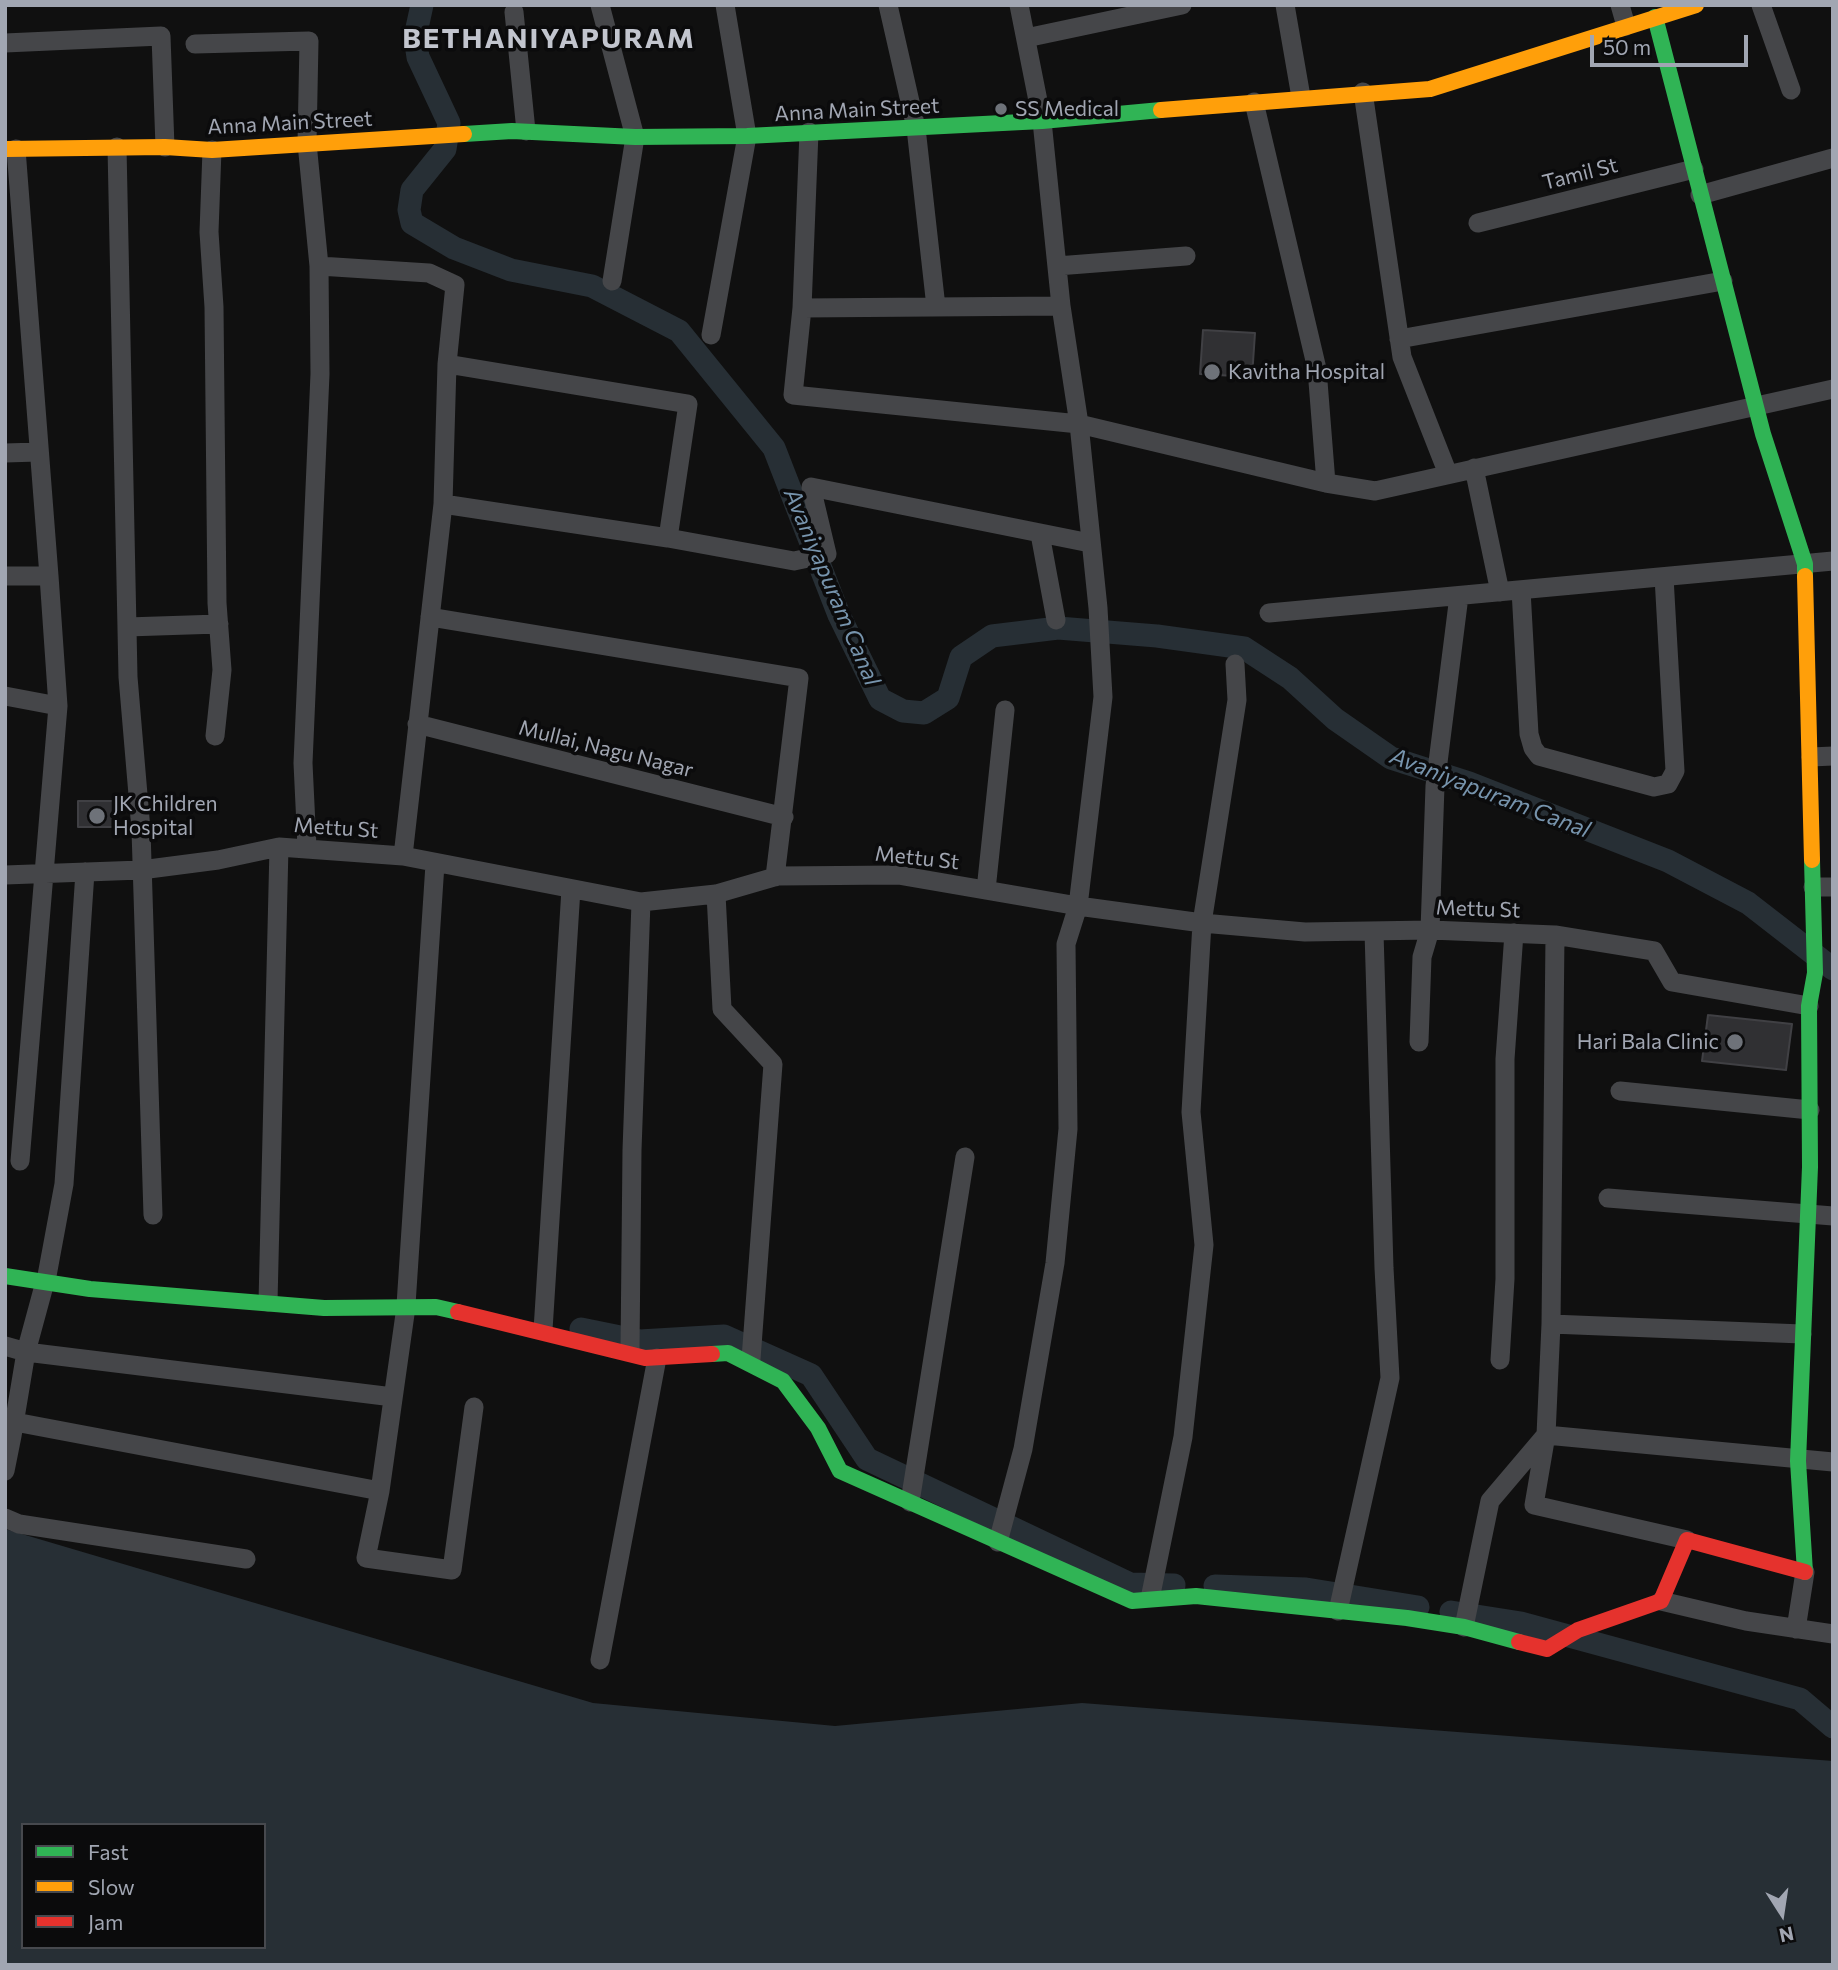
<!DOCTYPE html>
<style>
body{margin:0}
#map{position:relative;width:1838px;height:1970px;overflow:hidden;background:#101010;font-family:Commissioner,sans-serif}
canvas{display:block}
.frame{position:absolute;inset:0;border:7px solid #a1a6b2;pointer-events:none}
.legend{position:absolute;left:21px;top:1823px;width:245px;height:126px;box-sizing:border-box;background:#0b0b0c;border:2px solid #47494e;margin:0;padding:9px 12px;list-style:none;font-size:21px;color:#a1a6b2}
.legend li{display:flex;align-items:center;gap:14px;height:35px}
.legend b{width:35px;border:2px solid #47494e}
.north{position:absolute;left:1747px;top:1879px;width:70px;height:70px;-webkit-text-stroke:5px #0b0b0c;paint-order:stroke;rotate:168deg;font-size:19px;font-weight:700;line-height:28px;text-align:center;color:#a1a6b2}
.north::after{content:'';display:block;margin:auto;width:24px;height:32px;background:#a1a6b2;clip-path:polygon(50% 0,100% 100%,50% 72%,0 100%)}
.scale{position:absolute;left:1590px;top:35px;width:158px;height:32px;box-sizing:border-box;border:4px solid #a1a6b2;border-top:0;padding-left:9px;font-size:21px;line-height:24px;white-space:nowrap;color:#a1a6b2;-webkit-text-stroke:5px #0b0b0c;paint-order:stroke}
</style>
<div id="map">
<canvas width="1838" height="1970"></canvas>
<div class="frame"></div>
<ul class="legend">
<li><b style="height:9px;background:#30b455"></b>Fast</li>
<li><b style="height:9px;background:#ff9f0a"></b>Slow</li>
<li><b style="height:9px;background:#e5322d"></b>Jam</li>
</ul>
<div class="north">N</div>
<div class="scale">50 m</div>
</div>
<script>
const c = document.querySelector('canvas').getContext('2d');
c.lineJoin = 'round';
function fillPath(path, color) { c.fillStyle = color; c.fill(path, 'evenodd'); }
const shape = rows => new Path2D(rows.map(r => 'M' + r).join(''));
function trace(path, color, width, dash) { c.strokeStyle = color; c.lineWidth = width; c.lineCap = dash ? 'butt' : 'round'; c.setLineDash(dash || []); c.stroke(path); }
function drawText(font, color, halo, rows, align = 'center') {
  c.font = font + ' Commissioner,sans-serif'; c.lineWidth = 7; c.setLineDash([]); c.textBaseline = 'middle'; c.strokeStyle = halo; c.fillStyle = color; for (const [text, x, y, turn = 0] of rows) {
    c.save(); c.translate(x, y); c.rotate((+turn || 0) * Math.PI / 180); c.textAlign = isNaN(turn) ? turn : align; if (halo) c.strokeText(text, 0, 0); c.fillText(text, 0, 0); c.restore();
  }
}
const water = shape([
 [5,1529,593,1703,835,1726,1082,1703,1833,1761,1833,1965,5,1965],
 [23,1825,264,1825,264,1947,23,1947]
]);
const canal = shape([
 [422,5,415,37,418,57,449,123,445,149,412,190,409,210,412,223,454,248,511,270,592,286,679,331,774,448,839,615,880,699,903,711,924,713,948,698,961,657,992,636,1058,628,1157,636,1244,648,1290,678,1335,719,1391,758,1469,783,1668,861,1748,903,1833,969],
 [581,1329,640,1341,724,1336,811,1375,867,1459,1130,1584,1174,1585],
 [1215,1586,1306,1589,1418,1607],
 [1451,1612,1521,1623,1800,1699,1833,1727]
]);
const building = shape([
 [1203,330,1255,333,1252,377,1200,374,1203,330],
 [78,801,115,801,115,827,78,827,78,801],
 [1708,1015,1792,1024,1786,1070,1702,1061,1708,1015]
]);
const street = shape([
 [600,5,635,137,612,281],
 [888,5,916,128,936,307],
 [1285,5,1301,97],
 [1620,5,1626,26],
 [1761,5,1791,90],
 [514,12,526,131],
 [1026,38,1182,5],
 [5,43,161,36,165,147],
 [195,44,309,41,307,143,319,266,320,374,303,763,307,847],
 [1363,92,1402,357,1448,474],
 [1254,102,1317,369,1326,483],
 [809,132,802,308,1061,306],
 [117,147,128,677,141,830,153,1215],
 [212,150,209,232,214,307,217,603,222,670,215,736],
 [1700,195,1833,158],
 [1478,223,1694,169],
 [319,266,429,273,455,285,447,364,443,504,403,856],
 [1057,266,1186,256],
 [802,308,793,395,1079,424,1326,483,1375,491,1833,389],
 [711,335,747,136,725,5],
 [1399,339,1723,281],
 [447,364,688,404,668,538],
 [5,453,38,452],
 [1474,468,1500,592],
 [443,504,668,538,794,561,827,554,811,487,1090,543],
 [1040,534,1056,620],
 [5,576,49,576,16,149],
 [1521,590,1529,734,1533,748,1539,756,1654,787,1668,784,1675,771,1664,577],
 [1269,613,1833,561],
 [430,617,799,678,775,877],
 [127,627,219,624],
 [5,696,58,706,49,576],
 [417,724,784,817],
 [1811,757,1833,756],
 [5,875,141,870,218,860,279,847,403,856,641,902,716,894,778,876,898,875,1078,906,1202,923,1305,932,1430,930,1555,935,1654,951,1672,982,1809,1006],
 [1813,887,1833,887],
 [986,890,1005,710],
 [716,894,722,1009,773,1064,751,1359],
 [1555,935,1551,1324,1546,1435,1534,1505,1687,1540],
 [1419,1042,1422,957,1430,930,1435,786,1459,596],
 [1620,1091,1810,1110],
 [20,1161,58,706],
 [1608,1198,1833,1216],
 [46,1281,64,1184,85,872],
 [268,1302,279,847],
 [406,1305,435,864],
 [406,1307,380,1491,366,1558,452,1570,474,1407],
 [1551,1324,1802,1334],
 [543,1330,571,889],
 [5,1346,26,1352,45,1282],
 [630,1349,632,1150,641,902],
 [1500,1360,1505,1279,1505,1059,1514,933],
 [15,1422,380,1491],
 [5,1435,12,1436,26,1352,393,1397],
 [5,1471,12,1436],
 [910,1502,965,1157],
 [5,1518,19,1524,246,1559],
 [998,1542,1023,1449,1055,1263,1068,1129,1066,944,1078,906,1103,697,1098,608,1079,424,1061,306,1042,121,1019,5],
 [1151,1594,1183,1437,1204,1245,1191,1112,1202,923,1237,700,1235,664],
 [1661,1601,1746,1621,1833,1634],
 [1338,1611,1390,1378,1384,1268,1374,932],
 [1464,1627,1490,1501,1546,1435,1833,1462],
 [1796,1629,1805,1572],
 [600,1660,657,1358]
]);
const fast = shape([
 [1655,17,1763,434,1805,564,1805,576],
 [464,134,512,131,635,137,747,136,1042,121,1161,110],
 [5,1276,90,1289,324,1308,436,1307,458,1312],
 [712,1354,728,1353,783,1381,818,1428,840,1471,1132,1601,1196,1596,1407,1618,1464,1627,1519,1642],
 [1805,1572,1798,1461,1810,1167,1809,1006,1815,973,1812,860]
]);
const slow = shape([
 [1161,110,1430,89,1696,5],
 [5,149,165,147,212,150,464,134],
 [1805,576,1812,860]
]);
const jam = shape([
 [458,1312,645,1358,712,1354],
 [1519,1642,1547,1649,1578,1630,1661,1601,1687,1540,1805,1572]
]);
const markers = [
 [1001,109,7,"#6e7279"],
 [1212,372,9,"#6e7279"],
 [97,816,9,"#6e7279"],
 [1735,1042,9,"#6e7279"]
];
const poiNames = [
 ["SS Medical",1015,109],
 ["Kavitha Hospital",1228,372],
 ["JK Children",113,804],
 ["Hospital",113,828],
 ["Hari Bala Clinic",1719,1042,"right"]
];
const streetNames = [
 ["Anna Main Street",857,110,-3],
 ["Anna Main Street",290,123,-3],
 ["Tamil St",1580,174,-14],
 ["Mullai, Nagu Nagar",606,749,14],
 ["Mettu St",336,828,4],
 ["Mettu St",917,858,6],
 ["Mettu St",1478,909,2]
];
const waterNames = [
 ["Avaniyapuram Canal",832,587,67],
 ["Avaniyapuram Canal",1490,793,21]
];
const districtNames = [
 ["BETHANIYAPURAM",549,39]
];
fillPath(water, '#272f35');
trace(canal, '#272f35', 23);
fillPath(building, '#303033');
trace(building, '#404044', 2);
trace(street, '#454649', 19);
trace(fast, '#30b455', 16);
trace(slow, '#ff9f0a', 16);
trace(jam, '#e5322d', 16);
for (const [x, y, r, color] of markers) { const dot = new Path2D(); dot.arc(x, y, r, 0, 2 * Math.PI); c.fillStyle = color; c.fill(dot); trace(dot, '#0b0b0c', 2.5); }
drawText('21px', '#a1a6b2', '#0b0b0c', poiNames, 'left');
drawText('21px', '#a1a6b2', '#0b0b0c', streetNames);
drawText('italic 23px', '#7794ad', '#0b0b0c', waterNames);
c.letterSpacing = '2px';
drawText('bold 28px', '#c2c5ce', '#0b0b0c', districtNames);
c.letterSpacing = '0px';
</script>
